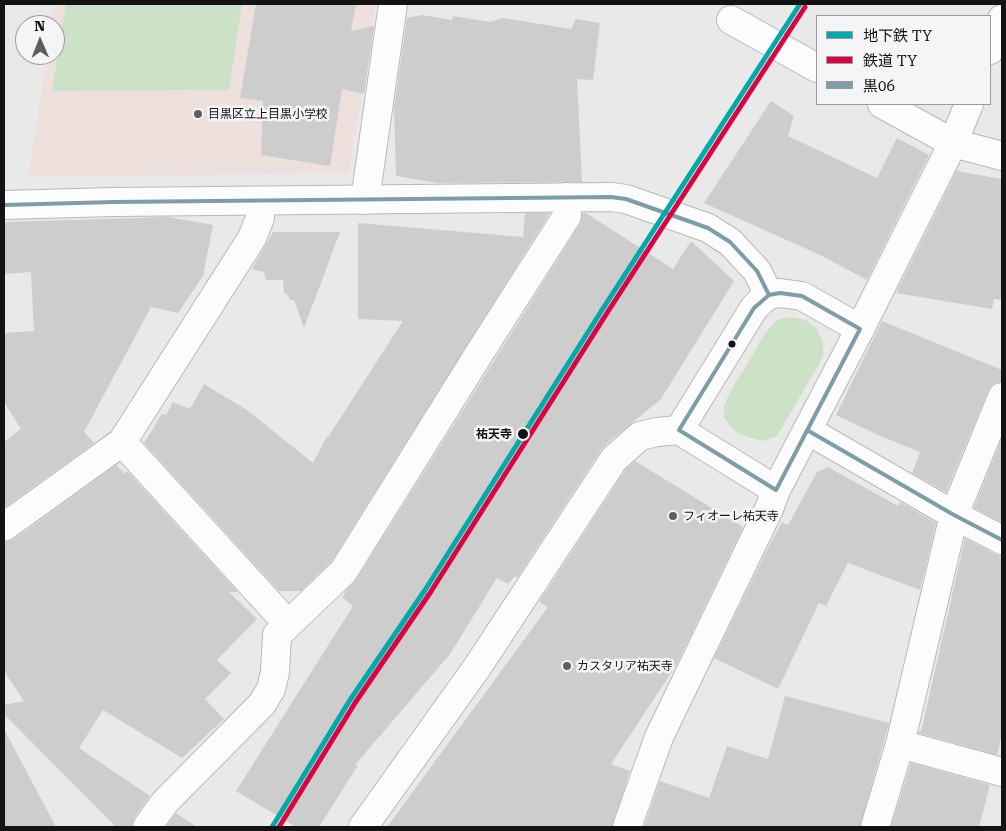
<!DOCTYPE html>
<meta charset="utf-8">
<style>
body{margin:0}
#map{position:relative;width:1006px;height:831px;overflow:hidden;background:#e9e9ea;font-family:"Roboto Serif","Noto Sans JP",serif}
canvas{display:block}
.frame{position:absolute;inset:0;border:5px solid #131314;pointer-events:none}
.legend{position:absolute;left:816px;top:15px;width:175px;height:90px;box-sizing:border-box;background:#f5f5f8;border:1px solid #9b9b9d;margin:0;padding:6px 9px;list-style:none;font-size:15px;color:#131314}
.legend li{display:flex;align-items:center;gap:10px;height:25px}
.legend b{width:25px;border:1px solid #9b9b9d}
.north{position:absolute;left:15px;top:15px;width:50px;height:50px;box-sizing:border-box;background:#f5f5f8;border:1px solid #9b9b9d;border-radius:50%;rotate:359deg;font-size:14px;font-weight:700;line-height:20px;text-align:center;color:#131314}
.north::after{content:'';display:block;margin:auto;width:18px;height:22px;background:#5e5e5f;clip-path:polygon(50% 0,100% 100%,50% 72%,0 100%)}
</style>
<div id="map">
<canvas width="1006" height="831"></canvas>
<div class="frame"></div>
<ul class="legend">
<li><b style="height:6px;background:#01aaaa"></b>地下鉄 TY</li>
<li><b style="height:6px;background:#da0442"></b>鉄道 TY</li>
<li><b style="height:6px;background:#7f9da7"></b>黒06</li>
</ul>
<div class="north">N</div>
</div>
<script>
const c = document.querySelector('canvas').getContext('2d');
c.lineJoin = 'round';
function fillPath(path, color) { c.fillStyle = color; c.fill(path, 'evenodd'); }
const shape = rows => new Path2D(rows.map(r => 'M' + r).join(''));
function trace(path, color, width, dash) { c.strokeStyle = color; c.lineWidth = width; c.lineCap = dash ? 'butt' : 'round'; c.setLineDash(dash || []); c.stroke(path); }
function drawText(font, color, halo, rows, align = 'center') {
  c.font = font + ' "Roboto Serif","Noto Sans JP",serif'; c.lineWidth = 5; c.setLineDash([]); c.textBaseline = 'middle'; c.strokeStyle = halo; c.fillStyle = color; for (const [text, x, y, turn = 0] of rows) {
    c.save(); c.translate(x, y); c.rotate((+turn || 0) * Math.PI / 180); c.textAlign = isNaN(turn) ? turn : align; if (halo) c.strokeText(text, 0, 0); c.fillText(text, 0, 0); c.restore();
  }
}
const education = shape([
 [54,4,376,4,349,173,28,177,47,55,55,55,55,25,51,25]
]);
const green = shape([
 [66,4,242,4,229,90,52,91],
 [790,317,806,320,817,329,822,340,824,354,818,366,777,436,764,441,751,438,738,433,730,426,724,417,724,406,729,394,768,329,777,320]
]);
const building = shape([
 [256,4,356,4,351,31,374,26,364,94,342,89,330,166,261,155,263,101,240,98],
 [422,15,452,20,453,16,491,22,503,18,571,29,576,19,600,23,593,80,577,79,582,182,438,183,396,176,394,108,407,18],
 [771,101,794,116,788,136,877,178,897,138,929,155,867,280,820,255,704,203],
 [957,170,962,172,1002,179,1002,300,994,299,992,309,896,293],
 [525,213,550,213,331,562,301,591,279,591,144,443,162,414,166,415,173,402,190,409,204,384,247,410,313,463,327,436,328,437,403,321,358,319,358,223,523,237],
 [582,213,586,213,673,269,691,241,734,281,661,399,606,444,607,444,601,450,517,578,515,576,508,584,497,578,450,654,355,765,358,765,319,827,296,827,236,791,353,606,343,598,345,591,356,580,580,224],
 [168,217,213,225,203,276,178,313,151,307,84,432,94,443,4,508,4,442,21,429,4,402,4,333,34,331,31,272,4,274,4,222],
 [273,232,340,232,304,328,294,300,290,300,288,295,284,293,283,280,266,280,264,272,252,269],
 [882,321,1002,370,1002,382,993,384,988,391,946,492,912,473,920,452,878,435,836,415],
 [1002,438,1002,523,974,508],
 [635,461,743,527,677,664,611,764,630,771,612,827,387,827,548,607,539,602,626,469],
 [116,465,125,474,127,471,238,592,229,592,257,619,217,660,231,673,205,699,224,719,182,758,103,710,79,748,150,796,134,818,132,827,116,827,4,714,4,705,24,701,4,671,4,542,13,540],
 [828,467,898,506,900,502,936,523,920,590,848,563,826,606,819,603,778,689,714,658,770,544,782,522,788,525,817,472],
 [965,538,995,554,1002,556,1002,735,997,755,919,733,919,731,921,732],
 [785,696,889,723,860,827,644,827,660,781,709,798,727,746,768,759],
 [4,729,56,827,4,827],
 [911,763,990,785,979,827,891,827],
 [176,813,197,827,166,827]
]);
const minor = shape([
 [731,20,817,68],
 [990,50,1002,19],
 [882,104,953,143,1002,156],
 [365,200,393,4],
 [860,329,953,143,969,104],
 [807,430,954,515,1002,540],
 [122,442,288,624],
 [4,527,122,442,252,238,260,218,261,202],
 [900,744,1002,772],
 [147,827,165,802,262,704,271,689,275,672,277,635,343,572,482,349,567,216,566,197],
 [363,827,478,666,614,459,640,436,657,432,679,430],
 [627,827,659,737,769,509,776,490],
 [875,827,900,744,954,515,1002,397]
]);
const tertiary = shape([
 [4,205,114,202,611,197,626,199,708,228,730,242,757,271,769,295],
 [780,293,802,296,860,329,776,490,679,430,754,308,761,301,769,295,780,293]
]);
const bus1 = shape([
 [4,205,114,202,611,197,626,199,708,228,730,242,757,271,769,295],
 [780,293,802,296,860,329,776,490,679,430,754,308,769,295,780,293],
 [807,430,954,515,1002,540]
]);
const rail1 = shape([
 [279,827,355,703,430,593,607,313,805,7]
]);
const metro1 = shape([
 [272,827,350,700,425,590,602,310,800,4]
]);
const markers = [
 [198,114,5,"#5e5e5f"],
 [732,344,4.5,"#131314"],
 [523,434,6,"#131314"],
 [673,516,5,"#5e5e5f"],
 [567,666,5,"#5e5e5f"]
];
const poiNames = [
 ["目黒区立上目黒小学校",208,114],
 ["フィオーレ祐天寺",683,516],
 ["カスタリア祐天寺",577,666]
];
const stopNames = [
 ["祐天寺",512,434]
];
fillPath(education, '#eee0dd');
fillPath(green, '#cbe2c6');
fillPath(building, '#cecdcd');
trace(minor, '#b8b8b9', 30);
trace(tertiary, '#b8b8b9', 30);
trace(minor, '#fcfcfc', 28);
trace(tertiary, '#fcfcfc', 28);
trace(bus1, '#7f9da7', 4);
trace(rail1, '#da0442', 5);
trace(metro1, '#01aaaa', 5);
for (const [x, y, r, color] of markers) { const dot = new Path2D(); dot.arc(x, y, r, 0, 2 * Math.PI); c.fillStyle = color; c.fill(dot); trace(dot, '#f5f5f8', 2); }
drawText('12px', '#131314', '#f5f5f8', poiNames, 'left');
drawText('bold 12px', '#131314', '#f5f5f8', stopNames, 'right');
</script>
